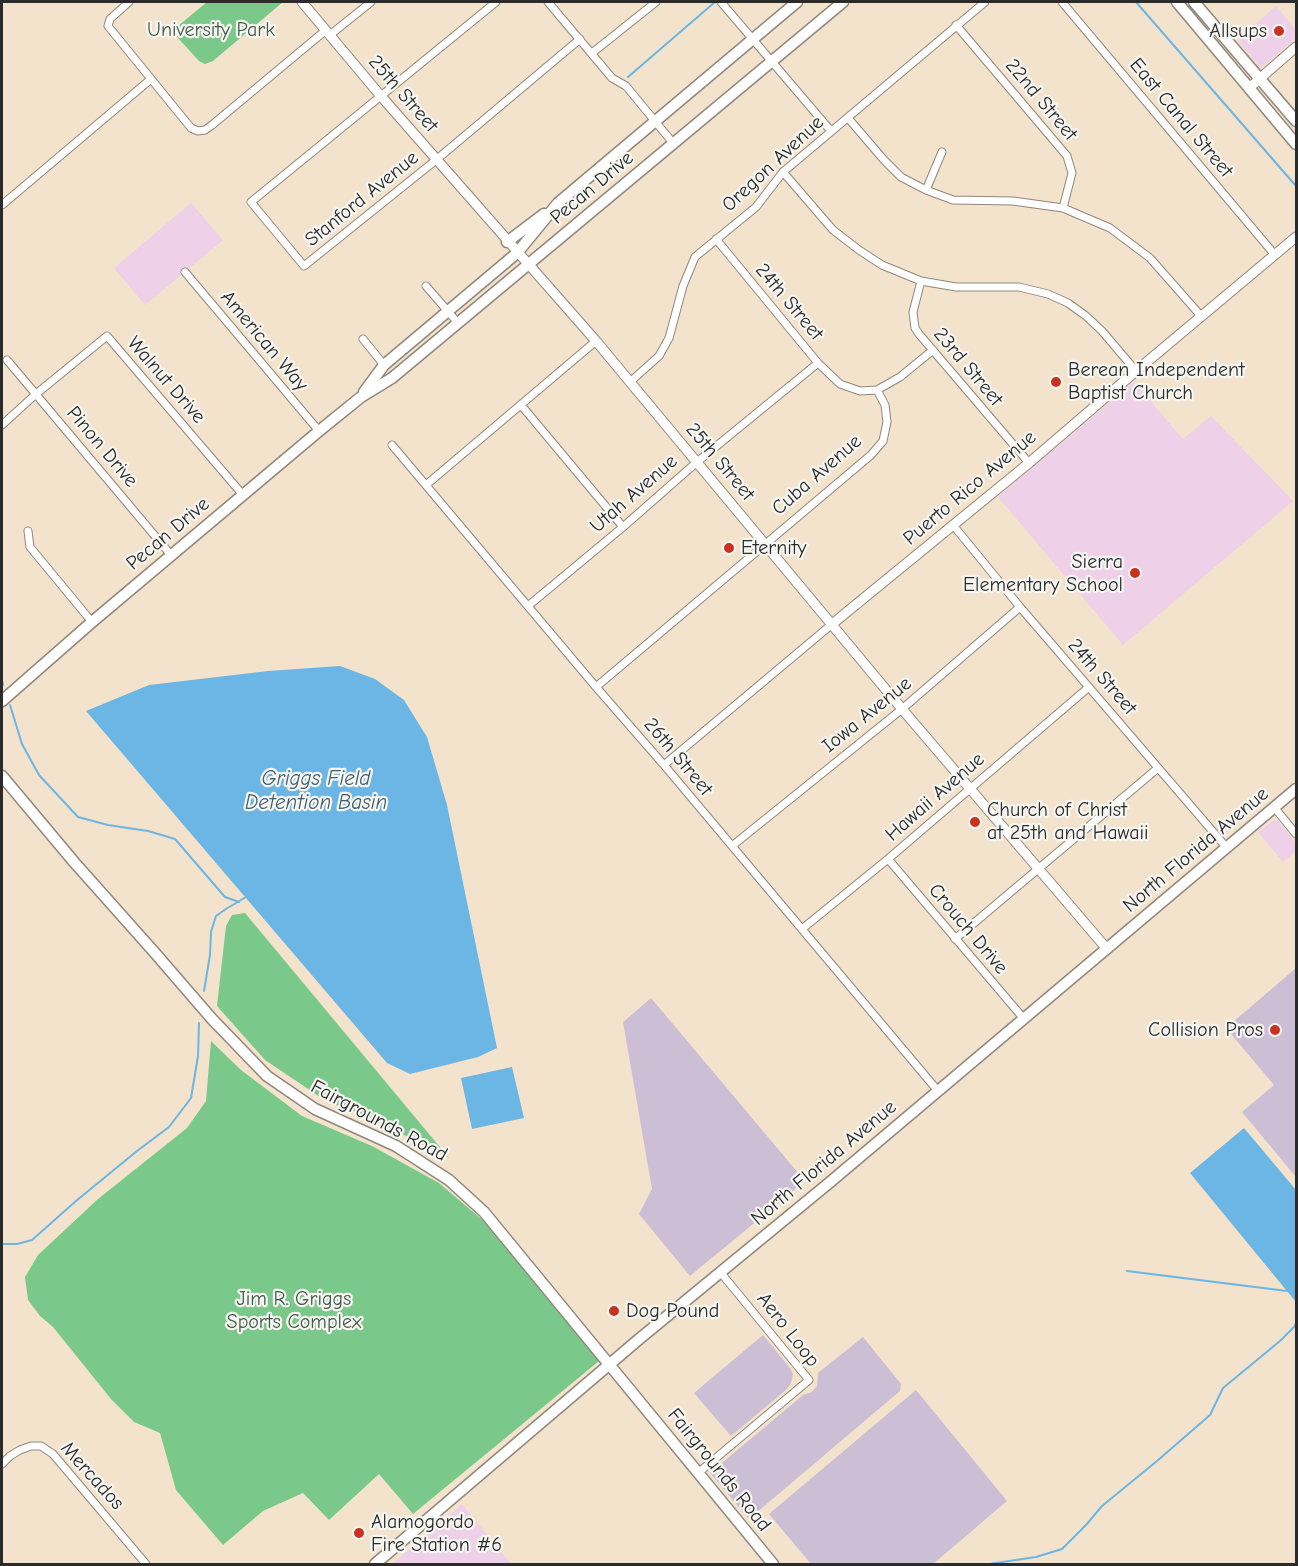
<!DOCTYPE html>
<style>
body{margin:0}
#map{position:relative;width:1298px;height:1566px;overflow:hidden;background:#f3e3cc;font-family:"Comic Neue",sans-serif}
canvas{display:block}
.frame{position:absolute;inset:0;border:3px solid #2b2b2b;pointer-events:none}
</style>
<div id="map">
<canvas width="1298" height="1566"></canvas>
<div class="frame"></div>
</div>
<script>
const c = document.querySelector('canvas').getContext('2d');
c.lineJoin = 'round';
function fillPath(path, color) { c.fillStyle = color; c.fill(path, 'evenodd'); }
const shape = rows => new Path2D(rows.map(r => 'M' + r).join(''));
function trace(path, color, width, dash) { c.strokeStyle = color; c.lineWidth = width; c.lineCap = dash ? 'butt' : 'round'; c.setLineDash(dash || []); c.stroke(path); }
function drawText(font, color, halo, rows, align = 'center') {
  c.font = font + ' "Comic Neue",sans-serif'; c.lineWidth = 4.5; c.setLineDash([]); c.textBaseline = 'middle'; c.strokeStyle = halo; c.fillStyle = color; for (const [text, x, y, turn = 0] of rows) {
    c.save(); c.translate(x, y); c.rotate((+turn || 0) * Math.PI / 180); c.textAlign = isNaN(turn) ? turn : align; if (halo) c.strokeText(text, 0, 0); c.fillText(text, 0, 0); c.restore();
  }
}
const built = shape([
 [1276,6,1296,30,1296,38,1261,68,1237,40],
 [191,203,223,240,145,305,114,268],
 [1134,382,1183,439,1211,416,1293,501,1123,645,998,497],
 [1274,820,1278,821,1296,843,1296,851,1283,862,1258,832],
 [462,1504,511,1564,392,1564]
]);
const industrial = shape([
 [1296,968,1296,1177,1242,1112,1274,1085,1226,1028],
 [651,998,805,1181,690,1276,639,1214,652,1189,623,1022],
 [763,1335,790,1368,793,1374,791,1383,787,1389,731,1436,694,1393],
 [863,1337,901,1384,900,1391,749,1519,710,1473,803,1395,812,1392,817,1386,818,1373],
 [916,1390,1007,1501,933,1564,811,1564,769,1514]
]);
const green = shape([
 [207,2,283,2,213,61,205,64,199,61,177,37,177,31,178,26],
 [245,913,449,1158,369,1117,326,1101,265,1060,217,1006,226,926,232,915],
 [211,1041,241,1070,302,1116,372,1146,439,1183,486,1223,599,1361,413,1514,379,1474,329,1520,303,1493,263,1511,223,1545,176,1490,160,1433,134,1422,111,1399,53,1327,40,1316,28,1300,25,1277,38,1255,98,1199,187,1128,206,1101]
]);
const water = shape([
 [340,666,375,679,404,700,427,737,447,805,497,1048,478,1057,410,1074,387,1063,86,711,149,685,268,671],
 [512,1067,524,1118,472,1129,461,1078],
 [1244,1128,1296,1190,1296,1302,1190,1173]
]);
const stream = shape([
 [1136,2,1296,186],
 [628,77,715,2],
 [2,680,3,685],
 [10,705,22,744,39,775,78,817,108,825,148,831,175,839,225,897,239,902],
 [204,991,210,955,211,932,216,916,226,909,246,897],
 [2,1244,17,1244,32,1240,76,1201,137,1151,169,1127,191,1098,198,1056,199,1023],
 [1127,1271,1287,1291],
 [989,1564,1036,1557,1062,1549,1086,1525,1102,1506,1157,1461,1210,1415,1223,1388,1280,1341,1294,1327,1296,1323]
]);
const minor = shape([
 [129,2,110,19,108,26,191,128,198,131,205,130,212,125,326,30],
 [496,2,251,202,304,266,436,160,580,39],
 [548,2,612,78,626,86,673,143],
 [721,2,831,131],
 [1062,2,1275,255],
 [956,25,1067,156,1072,173,1063,208],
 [330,35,371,2],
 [592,53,656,2],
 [848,118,884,160,901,177,926,190,953,200,1013,201,1063,208,1110,228,1150,258,1201,316],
 [783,172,833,230,859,250,882,265,921,281,956,287,1019,287,1048,294,1068,303,1086,316,1102,331,1136,371],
 [926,190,942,152],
 [2,205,151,79],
 [716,239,818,363,840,384,860,391,877,390,900,377,933,350],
 [185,272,319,431],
 [921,281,913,312,915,328,919,334,1029,463],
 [426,286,458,323],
 [363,339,384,365],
 [7,360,171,555],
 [630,382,659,356,669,338,683,286,695,257,756,207,783,172,985,2],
 [521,405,623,527],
 [2,425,36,394,107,336,243,495],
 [392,445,596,687,664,765,938,1091],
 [426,485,596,341],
 [953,525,1020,607,1227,848],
 [28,531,30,547,92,622],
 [528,606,623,527,697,462,818,363],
 [596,687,871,455,883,441,887,422,885,405,877,390],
 [664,765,831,625],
 [1274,807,1296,834],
 [732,846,902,709,1020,607],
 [888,859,1024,1019],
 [802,929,888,859,1089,687],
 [955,939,1158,768],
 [2,1464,10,1456,20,1450,31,1446,41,1446,53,1454,146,1564],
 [698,1473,809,1380,721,1273]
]);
const tertiary = shape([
 [302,2,380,95,596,341,902,709,1107,949],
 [1249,88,1296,47],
 [831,625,1029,463,1136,371,1296,237]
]);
const secondary = shape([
 [1177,2,1296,144],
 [1194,2,1296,121],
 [507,242,544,214],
 [364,392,384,365,517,253,558,203,797,2],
 [2,701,92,622,319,431,361,397,392,378,843,2],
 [2,776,74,862,155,953,212,1019,267,1076,315,1109,396,1146,449,1180,484,1212,773,1564],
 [375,1564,638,1340,829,1183,1296,789]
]);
const markers = [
 [1279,31,6,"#c8321e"],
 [1056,382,6,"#c8321e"],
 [729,548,6,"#c8321e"],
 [1135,573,6,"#c8321e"],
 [975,822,6,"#c8321e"],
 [1275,1030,6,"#c8321e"],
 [614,1311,6,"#c8321e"],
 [359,1533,6,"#c8321e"]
];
const parkNames = [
 ["University Park",211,30],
 ["Jim R. Griggs",294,1299],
 ["Sports Complex",294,1322]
];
const poiNames = [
 ["Allsups",1267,31,"right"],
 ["Berean Independent",1068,370],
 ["Baptist Church",1068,393],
 ["Eternity",741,548],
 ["Sierra",1123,562,"right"],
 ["Elementary School",1123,585,"right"],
 ["Church of Christ",987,810],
 ["at 25th and Hawaii",987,833],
 ["Collision Pros",1263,1030,"right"],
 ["Dog Pound",626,1311],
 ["Alamogordo",371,1522],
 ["Fire Station #6",371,1545]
];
const streetNames = [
 ["25th Street",403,94,49],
 ["22nd Street",1041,100,50],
 ["East Canal Street",1181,118,50],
 ["Oregon Avenue",773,164,-43],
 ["Pecan Drive",592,188,-40],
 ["Stanford Avenue",362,199,-39],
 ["24th Street",789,302,50],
 ["American Way",264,341,50],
 ["23rd Street",968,367,50],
 ["Walnut Drive",166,380,49],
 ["Pinon Drive",102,447,50],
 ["25th Street",720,462,50],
 ["Cuba Avenue",817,475,-41],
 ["Puerto Rico Avenue",970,488,-40],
 ["Utah Avenue",634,494,-41],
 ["Pecan Drive",168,534,-40],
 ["24th Street",1102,677,49],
 ["Iowa Avenue",867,715,-39],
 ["26th Street",678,757,50],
 ["Hawaii Avenue",935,797,-41],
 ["North Florida Avenue",1196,850,-40],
 ["Crouch Drive",968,929,50],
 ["Fairgrounds Road",379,1121,28],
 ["North Florida Avenue",824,1163,-40],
 ["Aero Loop",788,1330,52],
 ["Fairgrounds Road",719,1470,51],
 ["Mercados",92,1476,48]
];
const waterNames = [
 ["Griggs Field",316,779],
 ["Detention Basin",316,803]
];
fillPath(built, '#eed0e8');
fillPath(industrial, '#ccbed4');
fillPath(green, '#7ac98a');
fillPath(water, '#6bb6e4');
trace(stream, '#6bb6e4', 2);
trace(minor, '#8f877c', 9);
trace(tertiary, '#8f877c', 11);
trace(secondary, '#8f877c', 13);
trace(minor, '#fff', 7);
trace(tertiary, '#fff', 9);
trace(secondary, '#fff', 10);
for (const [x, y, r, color] of markers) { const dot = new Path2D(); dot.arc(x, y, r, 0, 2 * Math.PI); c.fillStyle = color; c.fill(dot); trace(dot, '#f6f6f2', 2); }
drawText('20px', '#435a48', '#f6f6f2', parkNames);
drawText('20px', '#2b2b2b', '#f6f6f2', poiNames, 'left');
drawText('20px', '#2b2b2b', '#f6f6f2', streetNames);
drawText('italic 21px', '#415c6c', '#f6f6f2', waterNames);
</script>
